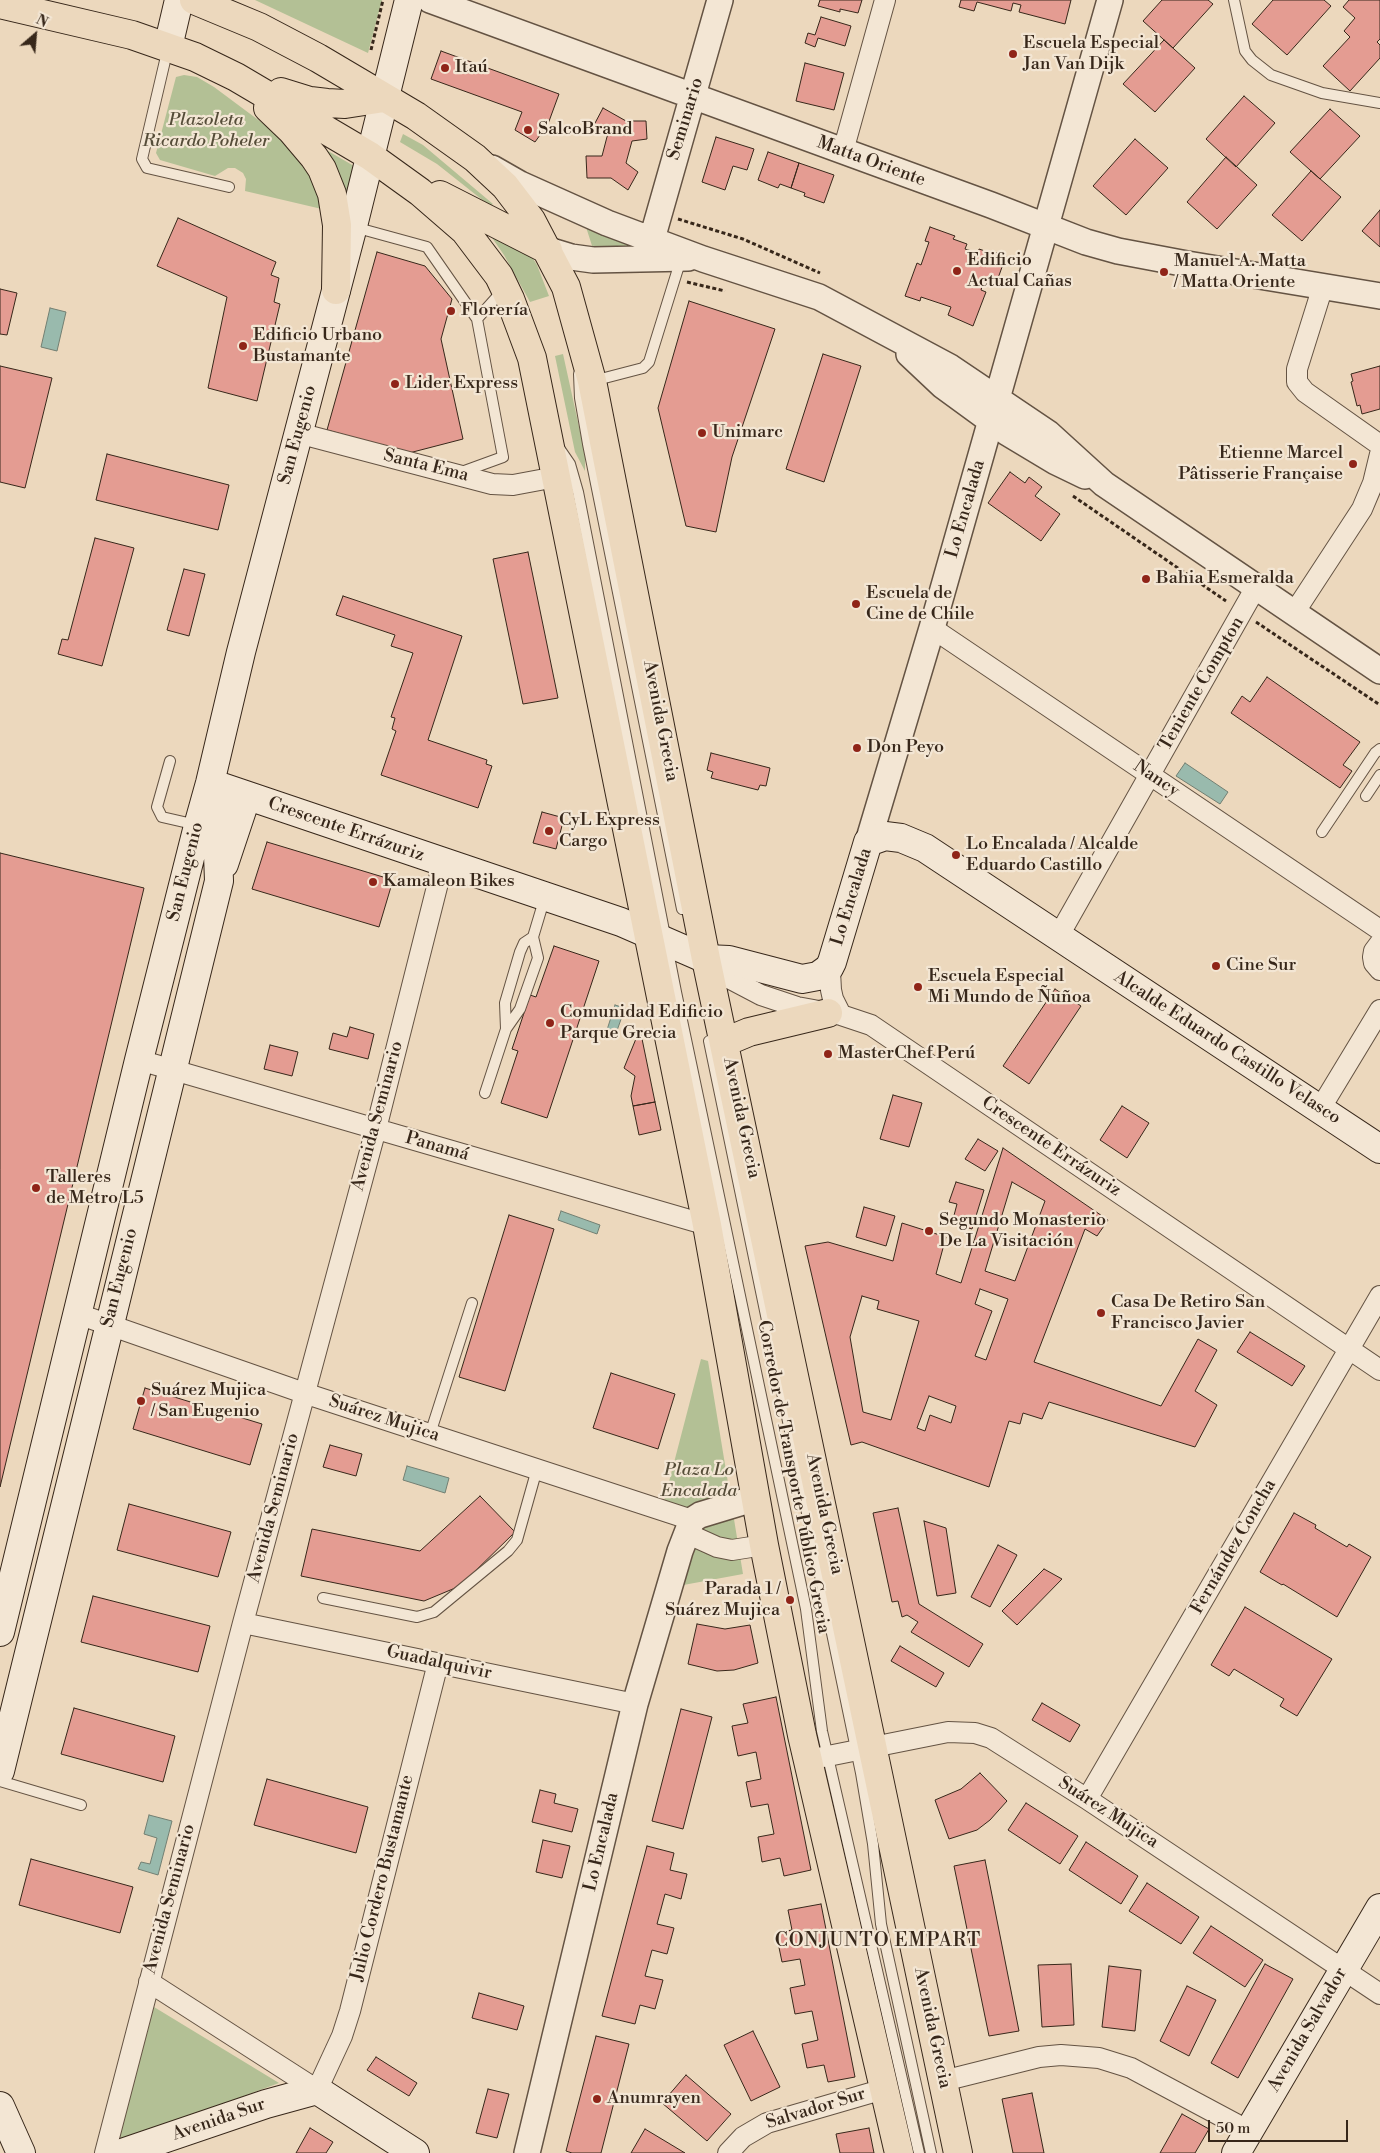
<!DOCTYPE html>
<meta charset="utf-8">
<style>
body{margin:0}
#map{position:relative;width:1380px;height:2153px;overflow:hidden;background:#ecd8bd;font-family:"Libre Bodoni",serif}
canvas{display:block}
.north{position:absolute;left:10px;top:10px;width:50px;height:50px;-webkit-text-stroke:4px #f3e6d4;paint-order:stroke;rotate:27deg;font-size:14px;font-weight:700;line-height:20px;text-align:center;color:#37271a}
.north::after{content:'';display:block;margin:auto;width:18px;height:22px;background:#37271a;clip-path:polygon(50% 0,100% 100%,50% 72%,0 100%)}
.scale{position:absolute;left:1208px;top:2120px;width:140px;height:22px;box-sizing:border-box;border:2px solid #37271a;border-top:0;padding-left:6px;font-size:15px;line-height:18px;white-space:nowrap;color:#37271a;-webkit-text-stroke:4px #f3e6d4;paint-order:stroke}
</style>
<div id="map">
<canvas width="1380" height="2153"></canvas>
<div class="north">N</div>
<div class="scale">50 m</div>
</div>
<script>
const c = document.querySelector('canvas').getContext('2d');
c.lineJoin = 'round';
function fillPath(path, color) { c.fillStyle = color; c.fill(path, 'evenodd'); }
const shape = rows => new Path2D(rows.map(r => 'M' + r).join(''));
function trace(path, color, width, dash) { c.strokeStyle = color; c.lineWidth = width; c.lineCap = dash ? 'butt' : 'round'; c.setLineDash(dash || []); c.stroke(path); }
function drawText(font, color, halo, rows, align = 'center') {
  c.font = font + ' "Libre Bodoni",serif'; c.lineWidth = 4.5; c.setLineDash([]); c.textBaseline = 'middle'; c.strokeStyle = halo; c.fillStyle = color; for (const [text, x, y, turn = 0] of rows) {
    c.save(); c.translate(x, y); c.rotate((+turn || 0) * Math.PI / 180); c.textAlign = isNaN(turn) ? turn : align; if (halo) c.strokeText(text, 0, 0); c.fillText(text, 0, 0); c.restore();
  }
}
const green = shape([
 [255,0,382,0,368,53],
 [184,75,197,77,214,87,292,145,306,159,326,210,245,191,246,179,243,173,235,168,228,168,215,176,160,160,156,153,176,77],
 [403,134,423,145,493,204,490,206,437,164,400,142],
 [316,144,354,166,344,209],
 [586,227,640,246,594,252],
 [488,232,529,252,537,265,549,296,530,302,504,255],
 [563,354,585,454,585,471,575,452,555,356],
 [701,1359,708,1361,743,1574,678,1586,700,1512,664,1501],
 [154,2007,279,2083,118,2143]
]);
const water = shape([
 [50,308,66,312,57,351,41,347,50,308],
 [1185,763,1228,792,1220,804,1176,776,1185,763],
 [615,1005,625,1008,614,1039,605,1036,615,1005],
 [561,1211,600,1225,597,1234,558,1220,561,1211],
 [407,1466,449,1478,445,1493,403,1480,407,1466],
 [149,1815,172,1821,158,1875,138,1869,141,1862,150,1864,157,1838,144,1834,149,1815]
]);
const building = shape([
 [820,0,862,0,858,13,840,9,840,12,818,6,820,0],
 [961,0,1071,0,1065,24,1019,12,1021,5,1013,3,1011,11,977,2,974,11,959,7,961,0],
 [1162,0,1208,0,1213,4,1173,48,1143,21,1162,0],
 [1273,0,1324,0,1331,6,1287,55,1252,24,1273,0],
 [1349,0,1380,0,1380,39,1377,42,1380,45,1380,58,1350,91,1323,66,1350,37,1344,31,1355,18,1343,7,1349,0],
 [821,17,851,26,845,46,818,38,815,47,805,43,808,33,815,35,821,17],
 [1164,40,1195,68,1155,112,1123,84,1164,40],
 [441,51,559,94,548,124,535,142,515,130,522,112,431,79,441,51],
 [805,63,844,73,834,110,796,101,805,63],
 [1244,96,1275,123,1236,167,1206,139,1244,96],
 [603,108,626,121,646,121,647,139,632,141,626,163,638,172,628,190,611,178,587,178,586,156,602,156,608,133,594,125,603,108],
 [1330,109,1360,136,1320,179,1290,152,1330,109],
 [716,137,754,149,747,170,733,166,725,190,702,182,716,137],
 [1135,139,1168,168,1126,215,1093,186,1135,139],
 [768,152,799,163,791,188,780,184,778,188,758,180,768,152],
 [1226,157,1257,185,1217,229,1187,202,1226,157],
 [799,163,834,175,824,203,804,196,805,193,791,188,799,163],
 [1311,171,1341,197,1302,241,1272,215,1311,171],
 [1380,210,1380,247,1362,231,1380,210],
 [178,218,276,262,271,275,279,278,274,302,280,304,257,401,208,388,227,297,157,266,178,218],
 [930,227,955,236,953,239,967,244,965,249,978,253,979,249,991,253,991,251,1006,256,997,281,985,277,981,290,986,292,973,326,948,315,951,307,921,297,920,301,905,296,917,263,921,265,929,242,925,241,930,227],
 [377,252,425,266,452,299,441,339,463,439,409,453,327,430,377,252],
 [0,289,17,293,7,335,0,334,0,289],
 [689,301,775,329,732,457,716,532,686,526,658,408,689,301],
 [823,354,861,366,824,482,786,469,823,354],
 [0,366,52,378,25,488,0,482,0,366],
 [1380,366,1380,409,1362,414,1360,405,1357,406,1351,382,1353,381,1351,374,1380,366],
 [107,454,229,485,218,530,96,500,107,454],
 [1010,472,1025,483,1029,477,1042,487,1035,496,1060,514,1041,541,988,503,1010,472],
 [95,538,134,548,102,666,58,654,62,639,68,640,95,538],
 [528,552,558,698,523,704,493,559,528,552],
 [184,569,205,574,189,636,167,630,184,569],
 [343,596,462,636,428,740,487,760,486,764,492,766,478,808,381,775,396,731,392,729,395,718,391,717,413,653,391,646,395,635,336,615,343,596],
 [1267,677,1360,742,1343,765,1352,771,1340,788,1231,713,1242,696,1250,702,1267,677],
 [711,753,770,768,766,786,760,785,758,790,711,778,713,772,707,770,711,753],
 [542,812,564,818,556,849,533,843,542,812],
 [267,842,393,880,379,927,252,889,267,842],
 [0,853,144,888,0,1487,0,853],
 [554,946,599,961,547,1118,501,1103,518,1051,512,1049,530,995,536,997,554,946],
 [1055,989,1081,1006,1029,1084,1003,1066,1055,989],
 [350,1027,374,1034,368,1059,329,1049,333,1033,347,1037,350,1027],
 [640,1029,655,1102,633,1106,631,1096,635,1076,624,1068,640,1029],
 [270,1045,298,1052,292,1076,264,1069,270,1045],
 [893,1095,922,1103,909,1147,880,1139,893,1095],
 [655,1102,661,1130,639,1135,633,1106,655,1102],
 [1122,1106,1149,1123,1127,1158,1100,1140,1122,1106],
 [978,1139,998,1151,985,1171,965,1159,978,1139],
 [1003,1148,1108,1220,1097,1236,1085,1229,1034,1362,1161,1406,1198,1339,1217,1350,1195,1391,1217,1405,1195,1447,1049,1402,1042,1419,1023,1413,1020,1424,1009,1421,989,1487,862,1442,851,1445,805,1246,828,1242,893,1261,902,1223,946,1237,936,1274,961,1283,1003,1148],
 [1012,1182,1045,1201,1015,1281,985,1271,1012,1182],
 [980,1289,1008,1299,986,1360,975,1356,992,1311,975,1304,980,1289],
 [862,1296,879,1301,877,1309,919,1321,891,1420,863,1412,850,1337,862,1296],
 [929,1396,956,1406,951,1423,930,1415,925,1431,917,1428,929,1396],
 [956,1182,984,1190,972,1229,952,1223,957,1204,949,1202,956,1182],
 [864,1207,895,1216,886,1246,856,1237,864,1207],
 [509,1215,554,1229,505,1391,459,1377,509,1215],
 [1250,1332,1305,1366,1292,1386,1237,1352,1250,1332],
 [611,1373,675,1394,658,1449,593,1428,611,1373],
 [145,1388,262,1424,250,1465,133,1429,145,1388],
 [330,1445,362,1454,356,1476,323,1467,330,1445],
 [480,1496,515,1532,460,1586,424,1601,301,1576,312,1529,420,1551,480,1496],
 [129,1504,231,1532,218,1577,117,1550,129,1504],
 [898,1508,919,1604,983,1644,969,1667,911,1632,918,1622,907,1615,902,1617,898,1601,892,1602,873,1513,898,1508],
 [1294,1513,1316,1525,1315,1528,1347,1547,1349,1544,1371,1557,1337,1617,1283,1584,1282,1585,1260,1572,1294,1513],
 [924,1521,946,1528,956,1593,937,1596,924,1521],
 [998,1545,1017,1555,990,1607,971,1597,998,1545],
 [1044,1569,1062,1579,1017,1625,1002,1611,1044,1569],
 [93,1596,210,1626,198,1672,81,1642,93,1596],
 [1245,1607,1332,1659,1297,1716,1280,1706,1284,1699,1234,1669,1229,1676,1211,1665,1245,1607],
 [697,1624,725,1629,750,1625,758,1663,734,1670,717,1671,688,1664,697,1624],
 [900,1646,944,1673,936,1687,891,1661,900,1646],
 [776,1697,811,1870,784,1876,780,1858,762,1862,758,1837,774,1834,768,1804,751,1807,746,1782,761,1779,756,1752,738,1756,732,1726,748,1723,743,1704,776,1697],
 [1042,1703,1080,1725,1070,1742,1032,1720,1042,1703],
 [74,1708,175,1736,163,1782,61,1754,74,1708],
 [681,1709,712,1717,683,1829,652,1821,681,1709],
 [980,1773,1007,1801,990,1820,977,1830,949,1839,935,1800,961,1789,980,1773],
 [267,1779,368,1807,356,1853,254,1825,267,1779],
 [540,1790,556,1794,554,1803,578,1809,572,1832,532,1822,540,1790],
 [1026,1803,1078,1836,1060,1864,1008,1830,1026,1803],
 [543,1840,570,1846,562,1878,536,1872,543,1840],
 [1086,1842,1138,1876,1121,1904,1069,1870,1086,1842],
 [647,1846,674,1853,670,1870,687,1874,681,1899,665,1894,657,1924,674,1928,667,1954,652,1950,645,1976,663,1980,655,2009,640,2005,635,2024,602,2016,647,1846],
 [31,1859,133,1887,120,1933,19,1905,31,1859],
 [985,1860,1019,2031,989,2036,954,1866,985,1860],
 [1147,1883,1199,1917,1181,1944,1129,1911,1147,1883],
 [821,1904,855,2077,828,2082,824,2065,807,2068,802,2044,818,2040,812,2011,795,2014,790,1988,805,1985,800,1959,782,1962,776,1933,792,1930,788,1910,821,1904],
 [1211,1926,1263,1960,1245,1987,1193,1953,1211,1926],
 [1071,1964,1074,2025,1042,2027,1038,1965,1071,1964],
 [1265,1964,1293,1979,1238,2078,1211,2063,1265,1964],
 [1109,1966,1141,1970,1135,2031,1102,2027,1109,1966],
 [1187,1986,1216,2000,1189,2056,1160,2041,1187,1986],
 [479,1993,524,2006,517,2030,472,2018,479,1993],
 [753,2031,780,2087,751,2101,724,2045,753,2031],
 [596,2036,629,2044,601,2153,572,2153,566,2151,596,2036],
 [376,2057,417,2083,409,2096,367,2070,376,2057],
 [686,2075,731,2114,707,2141,662,2103,686,2075],
 [488,2089,509,2094,497,2138,476,2133,488,2089],
 [1032,2093,1044,2153,1013,2153,1002,2099,1032,2093],
 [1182,2114,1209,2129,1195,2153,1160,2153,1182,2114],
 [310,2128,333,2142,326,2153,296,2153,310,2128],
 [869,2128,874,2153,840,2153,836,2134,869,2128],
 [645,2129,685,2153,631,2153,645,2129]
]);
const path = shape([
 [371,50,383,0],
 [678,219,743,239,820,273],
 [687,282,725,291],
 [1073,496,1226,601],
 [1256,622,1380,705]
]);
const service = shape([
 [1234,0,1245,51,1252,60,1271,75,1322,93,1380,103],
 [168,48,142,159,147,168,229,187],
 [354,227,427,247,477,319,503,457,459,473],
 [477,319,504,289],
 [579,374,580,398,588,444,682,909],
 [593,381,643,368,649,362,681,259],
 [559,448,570,464,578,492,676,992,806,1609,822,1731,919,2153],
 [170,761,157,807,162,817,197,825],
 [1366,796,1380,775],
 [1322,832,1375,753,1380,749],
 [506,1029,505,1003,520,952,524,943,533,937,545,897],
 [709,1041,861,1773,873,1844,881,1924,931,2153],
 [485,1093,506,1029,520,1009,538,958,533,937],
 [430,1434,472,1303],
 [323,1598,417,1617,434,1612,508,1551,517,1540,537,1469],
 [0,1781,81,1805]
]);
const minor = shape([
 [843,151,885,0],
 [1323,286,1297,369,1297,382,1305,392,1380,445],
 [298,433,492,484,513,485,556,477],
 [1294,613,1362,509,1373,483,1380,454],
 [932,628,1380,930],
 [1058,937,1256,587],
 [1380,943,1374,951,1373,957,1374,963,1380,970],
 [706,959,721,974,761,995,797,1007,841,1015,871,1025,1380,1370],
 [832,962,830,971,831,990,833,999,841,1015],
 [139,1060,707,1225],
 [1320,1109,1380,1010],
 [78,1314,304,1393,692,1520],
 [686,1533,717,1547,732,1550,764,1545],
 [243,1623,635,1704],
 [808,1760,948,1732,975,1733,991,1738,1087,1799,1380,1994],
 [1087,1799,1380,1296],
 [149,1982,317,2090,342,2036,350,2011,438,1663],
 [943,2081,1039,2057,1061,2055,1099,2058,1131,2068,1249,2131],
 [105,2153,243,1623,376,1129,443,863],
 [728,2153,743,2137,767,2123,884,2089]
]);
const tertiary = shape([
 [430,0,991,205,1086,242,1118,251,1187,264,1380,296],
 [492,168,520,184,607,223,703,259,819,297,950,367,1048,433,1104,484,1380,671],
 [652,239,720,0],
 [548,250,571,257,593,260,688,258],
 [909,354,943,386,1006,432,1056,462,1085,476],
 [868,842,932,628,1110,0],
 [527,2153,635,1704,680,1551,692,1520,700,1515,756,1498]
]);
const secondary = shape([
 [168,47,179,0],
 [210,783,621,922,706,959,729,960,802,979,818,976,829,968,832,962,868,842,885,836,901,838,925,848,1380,1149],
 [224,864,243,807,247,801,252,798],
 [0,1632,139,1060,198,826,210,783,241,652,353,226,409,0],
 [0,1771,219,881,216,801,213,792],
 [0,2106,21,2153],
 [122,2153,266,2104,317,2090,415,2153],
 [1236,2153,1380,1908]
]);
const primary = shape([
 [194,0,259,27,318,58,416,116,475,158,505,186,531,220,566,287,592,381,706,959,958,2153],
 [0,4,132,35,195,57,236,77,370,156,420,192,465,231,499,276,510,299,532,358,707,1225,764,1545,802,1735,899,2153],
 [281,92,310,101,327,103,345,104,384,98],
 [268,108,292,131,314,157,322,169,332,194,337,225,336,290],
 [440,195,548,250],
 [725,1042,749,1032,828,1013]
]);
const markers = [
 [1013,54,5,"#8f2418"],
 [445,68,5,"#8f2418"],
 [528,130,5,"#8f2418"],
 [957,271,5,"#8f2418"],
 [1164,272,5,"#8f2418"],
 [451,311,5,"#8f2418"],
 [243,346,5,"#8f2418"],
 [395,384,5,"#8f2418"],
 [702,433,5,"#8f2418"],
 [1353,464,5,"#8f2418"],
 [1146,579,5,"#8f2418"],
 [856,604,5,"#8f2418"],
 [857,748,5,"#8f2418"],
 [549,831,5,"#8f2418"],
 [956,855,5,"#8f2418"],
 [373,882,5,"#8f2418"],
 [1216,966,5,"#8f2418"],
 [918,987,5,"#8f2418"],
 [550,1023,5,"#8f2418"],
 [828,1054,5,"#8f2418"],
 [36,1188,5,"#8f2418"],
 [929,1231,5,"#8f2418"],
 [1101,1313,5,"#8f2418"],
 [141,1401,5,"#8f2418"],
 [790,1600,5,"#8f2418"],
 [597,2099,5,"#8f2418"]
];
const poiNames = [
 ["Escuela Especial",1023,44],
 ["Jan Van Dijk",1023,65],
 ["Itaú",455,68],
 ["SalcoBrand",538,130],
 ["Edificio",967,261],
 ["Actual Cañas",967,282],
 ["Manuel A. Matta",1174,262],
 ["/ Matta Oriente",1174,283],
 ["Florería",461,311],
 ["Edificio Urbano",253,336],
 ["Bustamante",253,357],
 ["Lider Express",405,384],
 ["Unimarc",712,433],
 ["Etienne Marcel",1343,454,"right"],
 ["Pâtisserie Française",1343,475,"right"],
 ["Bahia Esmeralda",1156,579],
 ["Escuela de",866,594],
 ["Cine de Chile",866,615],
 ["Don Peyo",867,748],
 ["CyL Express",559,821],
 ["Cargo",559,842],
 ["Lo Encalada / Alcalde",966,845],
 ["Eduardo Castillo",966,866],
 ["Kamaleon Bikes",383,882],
 ["Cine Sur",1226,966],
 ["Escuela Especial",928,977],
 ["Mi Mundo de Ñuñoa",928,998],
 ["Comunidad Edificio",560,1013],
 ["Parque Grecia",560,1034],
 ["MasterChef Perú",838,1054],
 ["Talleres",46,1178],
 ["de Metro L5",46,1199],
 ["Segundo Monasterio",939,1221],
 ["De La Visitación",939,1242],
 ["Casa De Retiro San",1111,1303],
 ["Francisco Javier",1111,1324],
 ["Suárez Mujica",151,1391],
 ["/ San Eugenio",151,1412],
 ["Parada 1 /",780,1590,"right"],
 ["Suárez Mujica",780,1611,"right"],
 ["Anumrayen",607,2099]
];
const streetNames = [
 ["Seminario",686,119,-73],
 ["Matta Oriente",871,162,20],
 ["San Eugenio",298,435,-75],
 ["Santa Ema",426,466,14],
 ["Lo Encalada",966,509,-74],
 ["Teniente Compton",1202,684,-60],
 ["Avenida Grecia",660,721,79],
 ["Nancy",1156,779,34],
 ["Crescente Errázuriz",346,830,19],
 ["San Eugenio",186,872,-76],
 ["Lo Encalada",852,897,-73],
 ["Alcalde Eduardo Castillo Velasco",1227,1048,33],
 ["Avenida Seminario",378,1116,-75],
 ["Avenida Grecia",741,1118,78],
 ["Panamá",437,1147,16],
 ["Crescente Errázuriz",1051,1147,34],
 ["San Eugenio",120,1278,-76],
 ["Suárez Mujica",384,1419,18],
 ["Corredor de Transporte Público Grecia",793,1477,79],
 ["Avenida Seminario",274,1508,-75],
 ["Avenida Grecia",824,1514,78],
 ["Fernández Concha",1234,1547,-60],
 ["Guadalquivir",439,1663,12],
 ["Suárez Mujica",1108,1813,33],
 ["Lo Encalada",602,1842,-77],
 ["Julio Cordero Bustamante",383,1878,-76],
 ["Avenida Seminario",170,1899,-75],
 ["Avenida Grecia",932,2028,78],
 ["Avenida Salvador",1308,2030,-60],
 ["Salvador Sur",816,2109,-17],
 ["Avenida Sur",219,2120,-19]
];
const parkNames = [
 ["Plazoleta",206,121],
 ["Ricardo Poheler",206,142],
 ["Plaza Lo",699,1471],
 ["Encalada",699,1492]
];
const neighbourhoodNames = [
 ["CONJUNTO EMPART",878,1941]
];
fillPath(green, '#b3c095');
fillPath(water, '#99baad');
trace(water, '#727f72', 1);
fillPath(building, '#e49c92');
trace(building, '#37271a', 1);
trace(service, '#645343', 12);
trace(minor, '#645343', 22);
trace(tertiary, '#645343', 28);
trace(secondary, '#37271a', 30);
trace(primary, '#37271a', 30);
trace(path, '#37271a', 3, [4, 2.5]);
trace(service, '#f3e6d4', 10);
trace(minor, '#f3e6d4', 20);
trace(tertiary, '#f3e6d4', 25);
trace(secondary, '#f3e6d4', 28);
trace(primary, '#ecd8bd', 28);
for (const [x, y, r, color] of markers) { const dot = new Path2D(); dot.arc(x, y, r, 0, 2 * Math.PI); c.fillStyle = color; c.fill(dot); trace(dot, '#f3e6d4', 2); }
drawText('18px', '#37271a', '#f3e6d4', poiNames, 'left');
drawText('18px', '#37271a', '#f3e6d4', streetNames);
drawText('italic 18px', '#564d39', '#f3e6d4', parkNames);
c.letterSpacing = '1px';
drawText('19px', '#37271a', '#f3e6d4', neighbourhoodNames);
c.letterSpacing = '0px';
</script>
